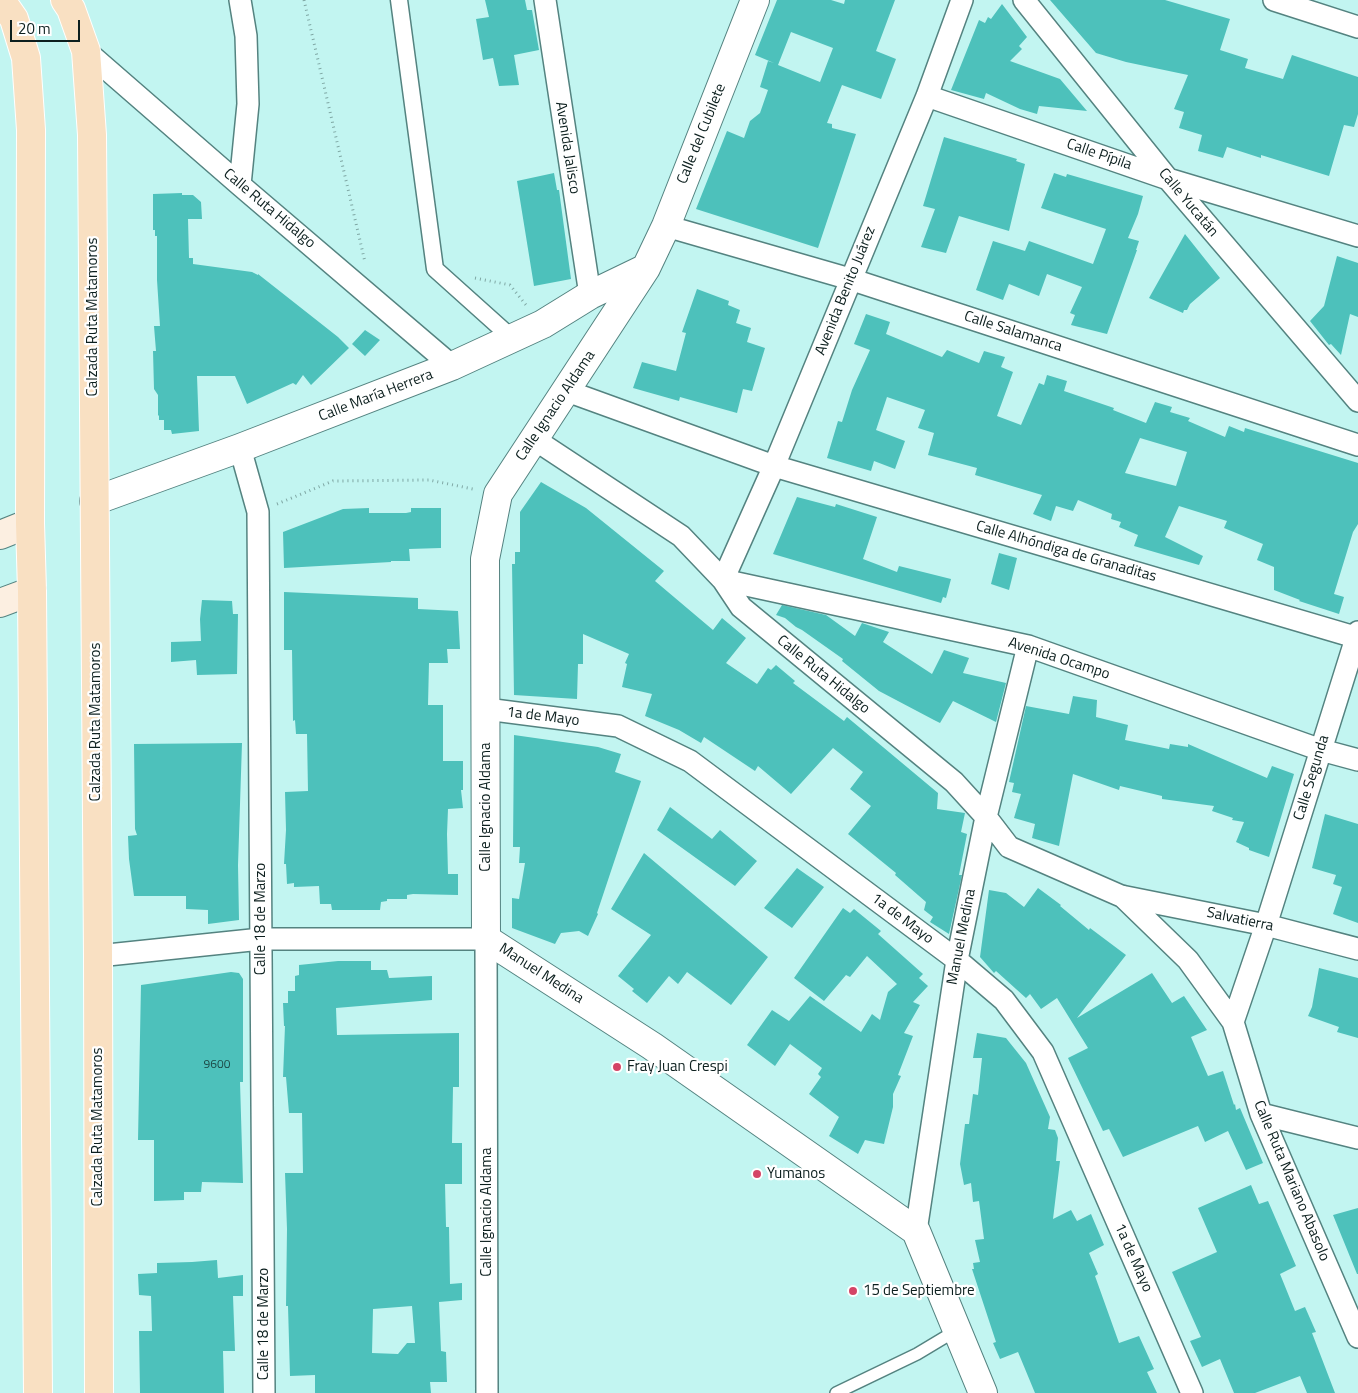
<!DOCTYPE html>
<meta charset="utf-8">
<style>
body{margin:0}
#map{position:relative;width:1358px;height:1393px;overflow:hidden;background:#c2f5f1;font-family:"Titillium Web",sans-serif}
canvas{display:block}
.scale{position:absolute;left:10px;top:20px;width:70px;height:22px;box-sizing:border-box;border:2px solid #0c1f1e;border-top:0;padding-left:6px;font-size:15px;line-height:18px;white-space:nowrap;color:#0c1f1e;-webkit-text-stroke:4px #fff;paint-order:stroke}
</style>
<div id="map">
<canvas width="1358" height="1393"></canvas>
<div class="scale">20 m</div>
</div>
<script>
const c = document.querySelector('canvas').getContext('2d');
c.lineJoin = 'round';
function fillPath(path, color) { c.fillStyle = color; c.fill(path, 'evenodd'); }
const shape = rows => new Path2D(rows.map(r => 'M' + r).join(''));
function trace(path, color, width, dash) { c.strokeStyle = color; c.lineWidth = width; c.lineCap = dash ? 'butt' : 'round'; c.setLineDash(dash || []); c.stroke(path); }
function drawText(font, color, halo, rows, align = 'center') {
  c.font = font + ' "Titillium Web",sans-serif'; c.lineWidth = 4.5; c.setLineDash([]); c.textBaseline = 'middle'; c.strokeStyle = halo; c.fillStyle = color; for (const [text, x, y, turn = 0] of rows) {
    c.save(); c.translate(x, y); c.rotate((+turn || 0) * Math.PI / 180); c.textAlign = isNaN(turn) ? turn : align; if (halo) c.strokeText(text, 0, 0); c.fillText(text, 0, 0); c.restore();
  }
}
const building = shape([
 [485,0,525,0,527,10,532,10,539,50,514,55,519,85,499,86,493,58,483,60,476,19,489,17],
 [777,0,831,0,844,4,845,0,895,0,876,51,896,59,881,99,842,85,827,123,832,124,832,128,856,134,818,248,696,209,727,131,744,138,750,121,760,113,768,90,760,87,768,61,774,63,755,55],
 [791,32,833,48,820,82,778,65],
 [1050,0,1165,0,1230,19,1220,50,1248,59,1245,68,1283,79,1292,55,1358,77,1358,114,1354,127,1344,125,1329,176,1261,155,1261,158,1227,147,1223,158,1198,151,1202,135,1179,128,1184,112,1174,109,1188,75,1126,62,1096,53],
 [1002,4,1027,37,1019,46,1022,49,1010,61,1060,79,1087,111,1039,106,1037,114,1020,109,986,93,984,99,951,90,979,20,985,23,988,17,991,19],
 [944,137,1017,159,1016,161,1025,164,1009,231,959,216,946,253,921,247,935,209,923,206],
 [554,173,557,190,559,190,571,279,534,286,517,181],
 [1054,173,1066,177,1067,174,1143,196,1138,214,1128,238,1139,241,1136,250,1137,250,1107,334,1071,325,1075,315,1070,313,1082,287,1047,274,1039,296,1009,284,1003,300,976,290,993,241,1025,251,1029,241,1093,264,1106,229,1041,208],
 [182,193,182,195,193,195,201,202,202,219,188,219,189,258,193,258,193,264,252,272,258,275,258,274,338,337,349,348,311,385,303,375,296,385,293,383,247,404,235,376,197,376,199,431,172,434,171,430,164,430,164,420,159,420,159,416,158,415,158,395,154,389,153,351,156,351,154,326,160,326,157,280,157,236,155,236,155,230,153,230,153,194],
 [1185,234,1220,278,1190,304,1187,310,1184,310,1183,313,1149,298],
 [1337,256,1358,263,1358,317,1350,314,1341,355,1331,344,1329,345,1310,321,1324,306],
 [697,289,729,301,728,305,740,310,736,323,751,328,747,342,765,348,752,391,743,389,737,413,680,397,679,401,633,388,642,362,676,371,686,333,682,332],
 [866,314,890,322,886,334,942,357,947,350,979,363,984,351,1005,357,1001,367,1013,372,997,416,1021,425,1039,383,1044,385,1047,375,1067,381,1064,391,1114,408,1113,410,1146,423,1155,402,1172,407,1170,412,1190,418,1188,421,1225,437,1229,426,1244,432,1245,428,1358,463,1358,524,1353,532,1334,594,1344,597,1339,614,1299,601,1300,600,1274,590,1274,567,1257,560,1263,544,1224,528,1227,521,1179,506,1165,537,1203,556,1199,565,1134,546,1138,535,1119,527,1121,522,1111,519,1112,514,1078,500,1073,511,1056,506,1051,521,1033,514,1042,495,975,475,977,468,928,455,934,433,918,428,925,410,887,397,876,430,905,441,895,469,874,461,871,471,827,458,838,421,842,422,852,390,870,350,854,344],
 [1140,438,1187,452,1176,486,1125,473],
 [365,330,380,340,365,356,352,344],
 [541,482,586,508,664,571,655,581,713,630,722,618,746,638,726,663,757,684,768,668,771,670,776,665,795,681,793,683,844,721,847,717,938,793,937,809,965,813,961,832,967,834,959,875,962,875,949,934,930,922,933,917,924,910,926,902,895,875,896,873,848,834,871,806,850,789,863,772,833,748,791,794,758,766,755,771,704,737,701,743,679,730,645,716,652,694,622,687,627,664,625,663,629,654,583,634,583,664,578,664,577,699,514,695,512,564,515,564,515,552,520,552,520,512],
 [797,497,835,507,836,504,877,517,863,559,897,572,899,566,951,579,946,598,943,597,941,603,773,554],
 [369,508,369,513,406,513,411,512,411,508,441,508,441,548,409,549,410,561,391,561,391,562,284,568,283,532,343,509],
 [999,553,1017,558,1009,590,991,584],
 [284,592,418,598,418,609,458,611,460,649,447,649,448,663,429,663,428,705,443,705,443,761,463,761,463,790,461,790,463,808,448,809,447,834,448,874,458,874,458,895,413,894,407,895,407,899,387,899,387,901,381,902,380,910,332,910,331,904,320,904,319,886,294,887,294,883,287,884,286,864,284,864,286,830,285,792,308,791,307,734,296,734,295,720,293,721,292,650,284,650],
 [202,600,232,601,233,614,238,614,237,674,197,675,196,660,171,662,171,642,201,641,200,619],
 [782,605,826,615,855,636,862,623,889,632,883,642,932,674,944,650,969,658,963,673,1006,683,996,722,953,701,940,723,934,720,879,691,842,661,843,659,802,630,796,627,785,618,776,615],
 [1073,696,1097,700,1096,717,1128,725,1125,740,1169,749,1170,744,1188,747,1188,744,1267,778,1272,766,1294,774,1269,857,1249,850,1249,848,1236,842,1244,822,1232,820,1233,818,1212,811,1214,806,1162,799,1162,796,1120,786,1119,790,1073,774,1059,846,1032,838,1035,824,1014,818,1021,794,1012,792,1014,783,1009,782,1026,706,1069,714],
 [514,735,598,747,621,754,615,772,641,781,597,913,598,914,588,936,579,931,561,933,555,944,512,928,512,898,519,899,525,863,519,863,520,847,513,847],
 [242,743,238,865,239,920,208,924,208,910,186,909,186,896,134,896,129,859,128,836,137,835,135,829,134,744],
 [670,807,712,839,720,830,757,861,735,886,657,830],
 [1325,814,1358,824,1358,923,1333,914,1342,887,1333,884,1336,875,1312,868],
 [644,853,768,957,731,1005,687,972,678,984,669,976,647,1003,632,991,634,989,618,976,651,935,611,909],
 [797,868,824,887,792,928,764,908],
 [1038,888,1061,905,1060,906,1089,930,1090,928,1126,955,1077,1018,1152,973,1172,1003,1184,996,1207,1030,1191,1037,1208,1076,1223,1071,1234,1105,1235,1104,1236,1110,1240,1108,1263,1163,1246,1170,1228,1131,1205,1142,1198,1126,1123,1157,1109,1129,1103,1131,1068,1058,1088,1048,1057,998,1041,1009,1030,994,1026,998,996,971,994,973,980,957,989,890,1006,893,1024,907],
 [843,908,850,913,854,909,881,931,878,934,923,974,919,978,928,986,913,1002,920,1005,904,1033,913,1036,898,1075,901,1076,893,1094,893,1107,884,1144,865,1140,858,1154,829,1136,839,1117,809,1094,821,1077,818,1074,822,1068,790,1044,775,1066,747,1045,772,1010,789,1021,810,996,861,1032,872,1014,880,1020,888,992,897,984,867,956,850,977,846,975,824,1001,794,978],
 [338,961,371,961,371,970,387,970,389,978,432,976,432,1000,336,1008,337,1035,459,1033,459,1087,453,1087,452,1143,462,1143,462,1184,445,1184,446,1227,449,1227,450,1284,462,1283,462,1300,439,1302,441,1351,446,1352,447,1382,430,1382,431,1393,315,1393,315,1375,290,1376,288,1306,286,1306,287,1229,285,1173,303,1173,302,1113,289,1113,286,1077,283,1077,285,1026,284,1026,283,1003,288,1003,288,991,295,991,295,976,299,975,299,965],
 [412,1306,415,1343,407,1343,398,1354,372,1353,373,1309],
 [1319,968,1358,978,1358,1038,1337,1032,1339,1027,1308,1016,1312,1007],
 [231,972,239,973,243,979,243,1082,240,1082,243,1183,202,1182,201,1192,184,1192,184,1200,154,1201,154,1140,138,1140,141,985],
 [977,1033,1006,1038,1026,1063,1050,1117,1048,1129,1055,1130,1058,1138,1056,1161,1060,1161,1053,1219,1071,1210,1077,1221,1091,1214,1104,1245,1089,1253,1098,1274,1095,1276,1119,1343,1139,1336,1154,1369,1147,1372,1157,1393,1035,1393,1018,1352,1000,1359,993,1343,996,1342,972,1269,974,1269,973,1263,980,1262,975,1240,984,1239,979,1201,973,1202,971,1183,964,1185,960,1164,965,1124,969,1124,973,1094,978,1095,982,1058,973,1058],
 [1251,1185,1259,1204,1268,1201,1296,1266,1280,1274,1295,1311,1305,1307,1316,1332,1312,1333,1335,1393,1307,1393,1300,1376,1255,1393,1234,1393,1220,1359,1202,1367,1190,1341,1201,1337,1172,1272,1217,1252,1198,1208],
 [1358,1208,1358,1274,1357,1274,1333,1215],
 [217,1260,218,1278,243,1275,243,1296,233,1296,235,1351,223,1351,224,1393,140,1393,139,1331,152,1331,151,1296,139,1295,138,1274,157,1273,157,1263,192,1262]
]);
const path = shape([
 [304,0,365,262],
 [475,278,510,285,526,305],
 [277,504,333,481,429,480,473,489]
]);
const service = shape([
 [836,1393,917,1354,957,1330]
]);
const pedestrian = shape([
 [399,0,435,269,513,339]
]);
const minor = shape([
 [545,0,590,295],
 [1024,0,1168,179,1358,401],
 [1274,0,1358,27],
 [86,51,240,185,452,366],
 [927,96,1168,179,1358,236],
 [240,185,248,104,246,36,240,0],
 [666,226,850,279,1358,445],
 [567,391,774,466,1358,638],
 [534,439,681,536,723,580,741,607,954,782,986,817,1009,847,1121,896,1266,925,1358,949],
 [240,448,258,512,264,1393],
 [723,580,1028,646,1321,750,1358,760],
 [723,580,774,466,927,96,962,0],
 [486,709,618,726,690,761,957,960,1004,1000,1043,1052,1192,1393],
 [1122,896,1188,960,1233,1022,1261,1114,1358,1337],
 [98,956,261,939,486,939,487,1393],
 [1233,1022,1266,925,1358,632],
 [1261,1114,1358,1138],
 [916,1231,957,960,986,817,1028,646]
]);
const tertiary = shape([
 [755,0,666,226,646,268,498,494,485,559,486,939,652,1046,916,1231,983,1393],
 [94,501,240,448,452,366,543,324,590,295,646,268]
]);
const secondary = shape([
 [0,535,30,523],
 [0,603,32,591]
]);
const primary = shape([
 [1,0,14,19,26,58,31,130,30,523,32,591,38,1393],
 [65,0,71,9,86,51,92,135,98,956,99,1393]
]);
const markers = [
 [617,1067,5,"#d44466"],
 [757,1174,5,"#d44466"],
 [853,1291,5,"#d44466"]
];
const numberNames = [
 ["9600",217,1065]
];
const streetNames = [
 ["Calle del Cubilete",702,134,-68],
 ["Avenida Jalisco",567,148,81],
 ["Calle Pípila",1099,155,19],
 ["Calle Yucatán",1188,203,50],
 ["Calle Ruta Hidalgo",269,209,40],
 ["Avenida Benito Juárez",846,291,-68],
 ["Calzada Ruta Matamoros",93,317,-90],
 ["Calle Salamanca",1013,332,18],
 ["Calle María Herrera",376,396,-21],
 ["Calle Ignacio Aldama",556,406,-56],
 ["Calle Alhóndiga de Granaditas",1066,552,16],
 ["Avenida Ocampo",1059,659,18],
 ["Calle Ruta Hidalgo",823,675,39],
 ["1a de Mayo",543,717,7],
 ["Calzada Ruta Matamoros",96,722,-90],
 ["Calle Segunda",1312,778,-73],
 ["Calle Ignacio Aldama",486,807,-90],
 ["Calle 18 de Marzo",261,919,-90],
 ["1a de Mayo",902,919,37],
 ["Salvatierra",1240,920,12],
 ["Manuel Medina",962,937,-79],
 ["Manuel Medina",541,974,33],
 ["Calzada Ruta Matamoros",98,1127,-90],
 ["Calle Ruta Mariano Abasolo",1291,1181,67],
 ["Calle Ignacio Aldama",487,1212,-90],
 ["1a de Mayo",1133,1258,66],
 ["Calle 18 de Marzo",264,1324,-90]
];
const poiNames = [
 ["Fray Juan Crespi",627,1067],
 ["Yumanos",767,1174],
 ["15 de Septiembre",863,1291]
];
fillPath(building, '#4dc1bb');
trace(service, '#548380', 14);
trace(pedestrian, '#548380', 19);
trace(minor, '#548380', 24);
trace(tertiary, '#548380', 30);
trace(secondary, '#548380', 30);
trace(primary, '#fff', 30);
trace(path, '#7fa7a4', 3, [1, 4]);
trace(service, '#fff', 11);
trace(pedestrian, '#fff', 16);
trace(minor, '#fff', 21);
trace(tertiary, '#fff', 28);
trace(secondary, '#fcefe1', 28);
trace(primary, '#f9e0c2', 28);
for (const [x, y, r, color] of markers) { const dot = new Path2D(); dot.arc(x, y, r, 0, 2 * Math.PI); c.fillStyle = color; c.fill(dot); trace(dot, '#fff', 2); }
drawText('12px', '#1c4845', null, numberNames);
drawText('15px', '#0c1f1e', '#fff', streetNames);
drawText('15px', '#0c1f1e', '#fff', poiNames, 'left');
</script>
